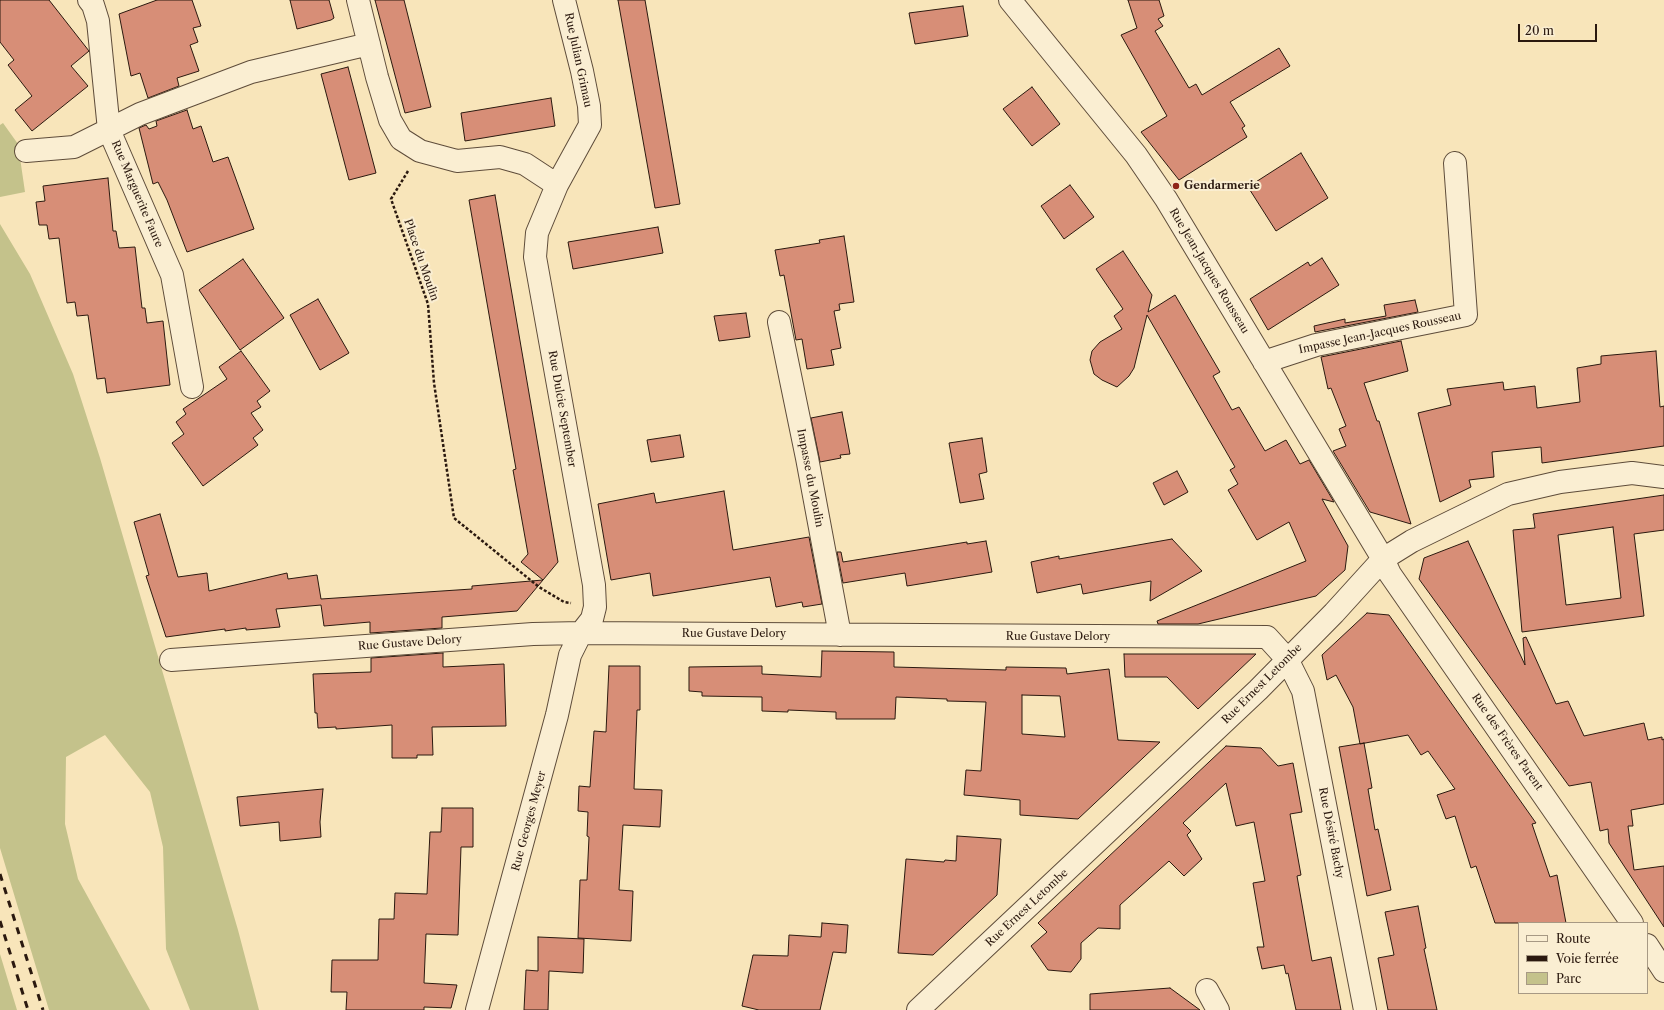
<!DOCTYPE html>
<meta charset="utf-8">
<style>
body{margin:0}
#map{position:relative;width:1664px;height:1010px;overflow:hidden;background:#f8e5ba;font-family:"Libre Caslon Text",serif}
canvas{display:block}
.legend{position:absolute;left:1518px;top:922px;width:130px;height:72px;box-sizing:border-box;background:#faeed2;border:1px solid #a79984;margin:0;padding:5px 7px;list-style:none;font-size:12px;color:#2b190f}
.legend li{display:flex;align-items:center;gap:8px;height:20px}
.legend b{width:20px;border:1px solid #a79984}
.scale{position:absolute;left:1518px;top:24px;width:79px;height:18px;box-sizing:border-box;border:2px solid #2b190f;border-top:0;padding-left:5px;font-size:12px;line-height:14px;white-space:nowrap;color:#2b190f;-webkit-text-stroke:3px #faeed2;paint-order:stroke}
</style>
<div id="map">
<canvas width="1664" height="1010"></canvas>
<ul class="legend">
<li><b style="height:5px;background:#faeed2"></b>Route</li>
<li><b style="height:5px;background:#2b190f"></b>Voie ferrée</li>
<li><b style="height:11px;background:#c4c28b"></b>Parc</li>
</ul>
<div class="scale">20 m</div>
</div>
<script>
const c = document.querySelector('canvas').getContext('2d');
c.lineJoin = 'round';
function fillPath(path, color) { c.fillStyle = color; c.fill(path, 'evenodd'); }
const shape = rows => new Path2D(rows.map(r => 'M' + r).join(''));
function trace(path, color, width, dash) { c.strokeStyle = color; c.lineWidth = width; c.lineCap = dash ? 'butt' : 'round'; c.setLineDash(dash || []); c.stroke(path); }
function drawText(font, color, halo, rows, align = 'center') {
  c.font = font + ' "Libre Caslon Text",serif'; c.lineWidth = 4; c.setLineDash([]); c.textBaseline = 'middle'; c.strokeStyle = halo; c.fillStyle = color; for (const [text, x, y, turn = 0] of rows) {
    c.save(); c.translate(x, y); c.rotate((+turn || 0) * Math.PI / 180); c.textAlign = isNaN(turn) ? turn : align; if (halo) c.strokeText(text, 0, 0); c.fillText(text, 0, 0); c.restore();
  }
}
const green = shape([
 [3,123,18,144,25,192,0,197,0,125],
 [0,224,30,274,73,374,100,458,238,930,259,1010,190,1010,166,949,163,847,150,792,105,735,66,757,65,824,78,879,150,1010,49,1010,0,848],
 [0,954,17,1010,0,1010]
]);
const building = shape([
 [0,0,49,0,89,51,71,66,88,86,32,131,15,110,32,96,8,65,14,60,0,42,0,0],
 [157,0,192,0,201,26,193,28,198,42,190,45,199,71,177,78,179,86,148,98,140,73,131,76,119,14,157,0],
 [290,0,329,0,334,18,331,20,297,29,290,0],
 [375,0,404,0,431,107,405,113,375,0],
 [618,0,645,0,680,204,655,208,618,0],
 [1128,0,1159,0,1164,16,1158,19,1163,26,1155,31,1189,88,1196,84,1202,95,1279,48,1290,66,1230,102,1245,126,1242,128,1247,137,1179,180,1141,132,1167,116,1121,35,1137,28,1128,0],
 [963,6,968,36,915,44,909,13,963,6],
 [348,67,376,173,349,180,321,74,348,67],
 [1032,87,1060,124,1032,146,1003,109,1032,87],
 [551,98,555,126,465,141,461,113,551,98],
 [187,110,193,129,201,126,213,162,228,157,254,229,187,252,167,200,158,182,153,184,139,128,146,125,149,129,157,126,156,121,187,110],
 [1301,153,1328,198,1276,231,1248,187,1301,153],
 [108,178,113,231,116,231,119,248,135,247,142,308,145,308,147,323,163,321,170,385,107,393,105,378,97,379,88,315,77,316,75,302,67,303,59,238,49,239,47,225,39,225,36,202,45,201,43,186,108,178],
 [1070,185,1094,217,1064,239,1041,206,1070,185],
 [495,195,558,562,543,580,521,562,528,554,513,470,516,469,469,200,495,195],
 [658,227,663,253,573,269,568,242,658,227],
 [844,236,854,302,839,304,840,310,834,311,841,348,831,350,834,365,807,369,802,339,796,340,784,275,780,276,775,250,820,243,819,240,844,236],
 [1123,251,1152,295,1148,312,1175,295,1220,372,1213,376,1232,410,1239,407,1265,451,1286,440,1300,464,1309,460,1334,502,1322,499,1348,546,1345,570,1316,596,1198,624,1158,624,1157,621,1306,561,1289,522,1257,540,1228,490,1238,484,1230,470,1235,467,1147,315,1134,368,1129,376,1117,387,1102,380,1094,374,1090,360,1092,351,1100,342,1122,329,1114,316,1123,309,1096,269,1123,251],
 [1322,258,1339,285,1268,330,1250,299,1308,262,1310,266,1322,258],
 [243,259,284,318,240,350,199,290,243,259],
 [318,299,349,353,320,370,290,315,318,299],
 [1415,300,1418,312,1315,332,1314,326,1345,319,1345,323,1386,316,1384,305,1415,300],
 [746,313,750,337,719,341,714,316,746,313],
 [1401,341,1408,371,1364,383,1377,421,1379,421,1411,524,1370,512,1333,451,1346,446,1339,429,1346,426,1331,388,1328,389,1321,357,1401,341],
 [241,351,270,391,257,401,261,407,251,413,263,430,253,438,258,445,203,486,172,443,184,434,176,422,186,414,183,409,227,379,219,367,241,351],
 [1656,351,1660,407,1664,406,1664,446,1542,463,1541,447,1492,452,1494,477,1469,480,1471,487,1440,502,1418,413,1451,405,1447,389,1503,382,1504,390,1535,386,1537,408,1580,402,1577,368,1601,364,1601,356,1656,351],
 [842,412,850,454,840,455,841,458,820,462,811,418,842,412],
 [680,435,684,457,651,462,647,440,680,435],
 [982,438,987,472,979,474,984,499,960,503,949,443,982,438],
 [1177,471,1188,492,1164,505,1153,483,1177,471],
 [724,491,733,550,809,537,822,604,803,607,802,602,776,607,770,577,653,596,650,573,611,580,598,504,654,493,656,503,724,491],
 [1664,495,1664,530,1634,534,1644,616,1522,632,1513,530,1535,528,1533,514,1664,495],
 [1613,527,1621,598,1566,605,1558,535,1613,527],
 [160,514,178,577,207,573,209,591,287,573,288,579,317,575,321,599,472,589,472,586,543,580,517,611,442,617,442,628,370,633,370,622,324,626,321,605,276,609,280,627,246,630,246,628,225,631,225,629,166,637,146,576,149,575,134,522,160,514],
 [1172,539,1202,571,1150,601,1151,581,1083,594,1081,584,1037,593,1031,562,1059,556,1059,559,1172,539],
 [986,541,992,572,907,586,905,573,843,583,837,552,841,552,843,562,967,542,967,544,986,541],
 [1468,541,1525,665,1523,638,1526,637,1556,704,1568,701,1584,736,1644,723,1648,740,1662,737,1662,740,1664,739,1664,804,1631,810,1633,826,1628,826,1634,870,1664,866,1664,927,1609,843,1608,829,1600,831,1591,782,1569,786,1419,579,1424,558,1468,541],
 [1367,613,1389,615,1536,823,1532,824,1550,877,1557,875,1566,923,1495,923,1476,866,1471,868,1455,816,1446,819,1437,795,1455,789,1428,751,1421,755,1408,735,1360,744,1353,707,1336,675,1327,680,1322,655,1367,613],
 [822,651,894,652,894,667,1006,670,1006,667,1066,668,1067,674,1109,669,1118,740,1160,742,1078,819,1020,815,1020,800,964,795,966,770,981,771,986,702,947,701,947,699,896,697,895,719,836,719,836,712,788,710,788,712,762,711,762,697,702,696,702,692,689,691,689,667,762,666,762,674,821,677,822,651],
 [1022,695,1060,696,1065,737,1022,734,1022,695],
 [443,653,443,667,504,664,506,726,432,727,433,755,417,755,417,758,392,758,392,725,336,729,336,727,318,728,317,713,315,713,313,674,371,672,371,658,443,653],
 [1124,654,1256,654,1198,709,1167,677,1125,677,1124,654],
 [609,666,640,666,640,710,637,710,634,789,662,790,660,827,623,825,619,890,633,891,631,941,578,938,580,880,587,880,589,837,587,836,588,812,578,811,579,786,590,787,594,731,606,732,609,666],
 [1364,743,1372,788,1368,789,1375,830,1378,829,1391,890,1367,896,1339,747,1364,743],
 [1226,746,1261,748,1278,766,1293,763,1302,812,1290,814,1301,875,1297,876,1312,961,1331,957,1341,1010,1296,1010,1288,973,1286,974,1284,965,1262,969,1257,947,1264,947,1253,883,1265,881,1254,822,1236,826,1226,783,1183,823,1191,831,1187,835,1202,859,1184,876,1169,861,1120,905,1120,929,1098,928,1081,943,1081,959,1071,972,1048,970,1031,946,1047,932,1038,923,1226,746],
 [323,789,320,822,321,837,280,841,279,822,240,826,237,797,323,789],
 [442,808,473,808,473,847,461,847,458,935,426,934,424,983,457,985,451,1008,424,1007,424,1010,346,1010,347,992,331,992,332,960,378,960,379,919,394,919,395,893,427,894,430,832,441,832,442,808],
 [957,836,1001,839,997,895,933,955,898,953,906,859,944,862,945,860,956,861,957,836],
 [1418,906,1426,948,1424,949,1437,1010,1388,1010,1378,958,1394,955,1385,912,1418,906],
 [822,923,848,925,846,953,833,952,820,1010,759,1010,742,1006,753,955,788,956,789,935,821,937,822,923],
 [538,937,584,939,583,973,549,971,548,1010,524,1010,526,970,538,971,538,937],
 [1170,988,1200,1010,1090,1010,1090,994,1170,988]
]);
const path = shape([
 [408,171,391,199,428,304,434,383,454,518,539,587,564,602,571,603]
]);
const minor = shape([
 [89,0,93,5,98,21,109,130,172,275,192,387],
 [358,0,377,77,390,120,401,139,420,151,457,161,500,157,525,164,557,185],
 [1010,0,1136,155,1166,199,1383,559,1390,574,1632,923],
 [26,151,74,147,140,114,251,72,369,44],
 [779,322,807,458,840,635],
 [1264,362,1316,345,1466,315,1455,163],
 [171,660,533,634,581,633,1267,637,1287,659,1303,691,1365,1010],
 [1647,945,1664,971],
 [1207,990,1218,1010],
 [477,1010,557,715,570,655,581,633,592,619,595,607,594,585,535,257,537,233,557,185,590,125,589,106,582,71,564,0],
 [918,1010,1258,690,1334,613,1383,559,1412,541,1508,494,1560,482,1632,473,1664,477]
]);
const rail = shape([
 [0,874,43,1010],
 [0,921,28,1010]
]);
const markers = [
 [1176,186,4,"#8f2418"]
];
const streetNames = [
 ["Rue Julian Grimau",578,60,78],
 ["Rue Marguerite Faure",137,194,67],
 ["Place du Moulin",421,260,71],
 ["Rue Jean-Jacques Rousseau",1209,271,59],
 ["Impasse Jean-Jacques Rousseau",1380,333,-12],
 ["Rue Dulcie September",562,409,80],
 ["Impasse du Moulin",810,478,79],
 ["Rue Gustave Delory",734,634],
 ["Rue Gustave Delory",1058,637],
 ["Rue Gustave Delory",410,643,-4],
 ["Rue Ernest Letombe",1262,684,-45],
 ["Rue des Frères Parent",1507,742,55],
 ["Rue Georges Meyer",529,821,-75],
 ["Rue Désiré Bachy",1331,833,79],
 ["Rue Ernest Letombe",1027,908,-43]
];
const poiNames = [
 ["Gendarmerie",1184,186]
];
fillPath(green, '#c4c28b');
fillPath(building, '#d78e77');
trace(building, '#2b190f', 1);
trace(minor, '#5e4c3a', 24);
trace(path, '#2b190f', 2.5, [3, 2]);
trace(minor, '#faeed2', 22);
trace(rail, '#2b190f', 3, [7, 7]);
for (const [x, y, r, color] of markers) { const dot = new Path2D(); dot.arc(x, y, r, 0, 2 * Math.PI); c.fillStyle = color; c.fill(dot); trace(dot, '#faeed2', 1.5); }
drawText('11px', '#2b190f', '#faeed2', streetNames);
drawText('bold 11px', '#2b190f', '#faeed2', poiNames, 'left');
</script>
